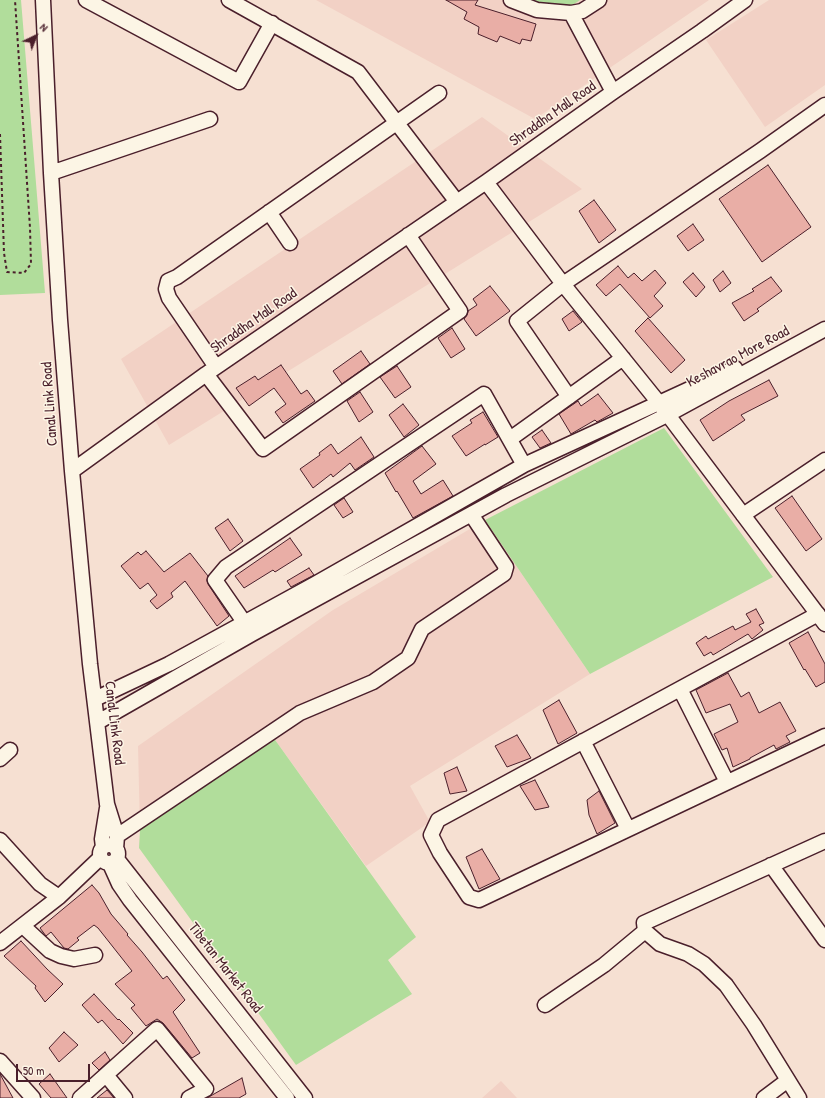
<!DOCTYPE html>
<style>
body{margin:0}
#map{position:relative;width:825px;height:1098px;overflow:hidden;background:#f6e0d2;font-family:"Patrick Hand",sans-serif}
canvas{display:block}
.north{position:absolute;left:16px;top:16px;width:40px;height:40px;-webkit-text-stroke:3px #fcf5e5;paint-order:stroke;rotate:43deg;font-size:11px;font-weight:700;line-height:16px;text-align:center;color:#4a1f2b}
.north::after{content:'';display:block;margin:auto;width:14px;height:18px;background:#4a1f2b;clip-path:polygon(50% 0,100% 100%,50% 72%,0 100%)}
.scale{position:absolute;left:16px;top:1064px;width:74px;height:18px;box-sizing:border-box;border:2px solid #4a1f2b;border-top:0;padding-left:5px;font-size:12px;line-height:14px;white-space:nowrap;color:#4a1f2b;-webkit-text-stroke:3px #fcf5e5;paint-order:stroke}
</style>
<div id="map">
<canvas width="825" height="1098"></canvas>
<div class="north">N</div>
<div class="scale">50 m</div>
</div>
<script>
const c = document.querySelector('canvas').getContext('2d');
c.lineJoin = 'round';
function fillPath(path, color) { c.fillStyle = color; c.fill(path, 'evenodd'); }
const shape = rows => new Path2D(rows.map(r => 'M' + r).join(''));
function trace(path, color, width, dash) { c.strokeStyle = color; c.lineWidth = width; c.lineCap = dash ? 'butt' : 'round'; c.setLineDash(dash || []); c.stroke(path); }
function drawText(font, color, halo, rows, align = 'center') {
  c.font = font + ' "Patrick Hand",sans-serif'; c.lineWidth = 3; c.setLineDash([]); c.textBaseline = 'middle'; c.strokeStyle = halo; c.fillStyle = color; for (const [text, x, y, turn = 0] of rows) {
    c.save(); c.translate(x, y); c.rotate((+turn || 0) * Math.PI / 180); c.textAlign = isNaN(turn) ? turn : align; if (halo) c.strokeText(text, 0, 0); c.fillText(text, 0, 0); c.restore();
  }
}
const built = shape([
 [316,0,709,0,535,119],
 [769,0,825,0,825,85,765,127,706,40],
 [482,117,582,189,169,445,121,359],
 [485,520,590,674,410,786,430,822,366,866,273,737,140,830,138,746,333,610],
 [501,1081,517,1098,482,1098]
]);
const green = shape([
 [0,0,21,0,45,293,0,295],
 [533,0,580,0,571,6,542,3],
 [664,428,773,577,590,674,485,520],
 [273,737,416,937,388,960,412,994,296,1065,139,848,140,830]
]);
const building = shape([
 [446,0,478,0,475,5,536,24,531,41,522,39,520,44,500,36,497,42,478,34,479,27,464,19,467,12,446,0],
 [768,165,811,227,762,262,719,199,768,165],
 [594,200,616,230,599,243,579,211,594,200],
 [693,224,704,240,688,251,677,236,693,224],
 [618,266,628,278,634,273,642,281,655,270,666,283,654,296,663,306,650,318,620,284,606,296,596,285,618,266],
 [723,271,731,283,720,292,713,280,723,271],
 [693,273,705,287,696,297,683,282,693,273],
 [771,277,782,291,757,309,759,311,744,321,732,303,754,291,752,289,771,277],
 [490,286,510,311,476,336,464,319,467,315,468,311,477,305,473,299,490,286],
 [573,311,582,322,569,331,562,319,573,311],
 [648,318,685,360,671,373,635,331,648,318],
 [452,328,465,349,451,358,438,338,452,328],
 [361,351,370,364,342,384,333,371,361,351],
 [281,365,301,394,307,390,315,401,283,423,275,412,286,404,274,388,249,406,236,388,255,376,258,380,281,365],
 [397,366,411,387,395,398,380,377,397,366],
 [769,380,778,396,741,415,745,420,713,441,700,420,729,401,769,380],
 [360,392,373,412,359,422,347,401,360,392],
 [598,394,613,413,597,422,595,420,571,434,559,414,578,401,581,406,598,394],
 [403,404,419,425,404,437,389,415,403,404],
 [483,412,498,437,485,445,485,444,466,456,452,436,472,423,470,420,483,412],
 [542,430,551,443,540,448,532,437,542,430],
 [361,437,374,457,355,470,350,463,333,477,331,474,313,488,300,469,320,455,319,453,331,444,338,454,361,437],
 [422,446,436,464,413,481,421,494,443,480,453,496,413,518,397,491,396,492,385,473,422,446],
 [792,496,822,539,806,551,775,508,792,496],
 [344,498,353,512,343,518,334,505,344,498],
 [228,519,243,541,230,551,215,528,228,519],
 [290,538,302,555,275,572,273,570,244,588,235,576,290,538],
 [146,551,164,572,190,553,208,576,207,580,208,584,229,616,217,626,185,581,171,593,173,597,157,609,150,601,157,595,148,583,140,589,121,566,138,552,141,555,146,551],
 [309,568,314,575,291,587,287,581,309,568],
 [756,609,764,623,759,625,763,630,752,639,748,634,713,655,711,652,704,656,696,643,706,636,708,639,733,626,735,630,751,622,746,614,756,609],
 [808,632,825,664,825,682,816,687,805,669,804,670,789,643,808,632],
 [728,673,741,697,749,692,759,713,780,702,796,731,786,736,790,742,776,749,774,745,750,758,750,759,733,767,727,748,722,750,714,734,738,722,730,704,706,713,696,690,728,673],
 [559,700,577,733,558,744,543,710,559,700],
 [517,735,531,758,507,767,495,746,517,735],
 [457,767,467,791,450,794,444,773,457,767],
 [535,780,549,807,535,810,520,786,535,780],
 [599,791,615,823,597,834,589,815,587,800,599,791],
 [482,849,500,879,479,889,466,857,482,849],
 [92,885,99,893,111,914,128,934,127,935,142,952,163,979,167,976,185,1000,173,1012,200,1053,192,1058,163,1023,157,1019,146,1026,131,1008,135,1005,115,984,132,971,98,928,94,925,77,938,79,940,68,949,64,948,51,932,46,936,40,928,92,885],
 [21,941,47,969,63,984,45,1002,35,988,36,986,4,956,21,941],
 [94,994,118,1020,119,1019,133,1033,123,1044,102,1020,98,1023,82,1005,94,994],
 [64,1032,78,1045,59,1062,49,1048,64,1032],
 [105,1052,110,1060,99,1070,92,1063,105,1052],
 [0,1074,13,1098,0,1098,0,1074],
 [50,1074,67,1098,51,1098,39,1084,50,1074],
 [242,1078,246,1094,239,1098,207,1098,242,1078],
 [107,1090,114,1098,97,1098,107,1090]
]);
const path = shape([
 [0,134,4,253,7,272,24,273,31,264,30,228,15,0]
]);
const minor = shape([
 [43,0,51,173,60,320,72,471,90,664,107,804,117,836,116,849],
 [86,0,239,82,272,23],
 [229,0,358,72,457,202],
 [511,0,537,10,571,13,582,11,599,0],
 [571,13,613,92],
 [825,105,760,151,563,284,659,403,825,624],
 [51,173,210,119],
 [486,182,563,284,517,321,569,397],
 [269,212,290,243],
 [216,367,169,298,166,289,168,281,177,277,439,93],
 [206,374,263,449,460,311,408,235],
 [510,439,623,358],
 [72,471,206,374,486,182,613,92,702,31,745,0],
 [743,515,825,460],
 [818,614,438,820,431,835,440,853,469,897,479,900,825,736],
 [244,622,215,580,226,567,484,394,524,465],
 [680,689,727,782],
 [95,699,169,664,315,584,524,465,735,368],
 [98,722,252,634,506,495,667,415,825,329],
 [583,741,628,829],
 [0,759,10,750],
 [117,836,300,713,373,682,408,658,422,629,504,574,506,567,471,514],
 [0,840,40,884,59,897],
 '100 854a9 9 0 1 1 18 0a9 9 0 1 1-18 0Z',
 [103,847,102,839,107,808],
 [117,859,305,1098],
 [110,864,119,884,130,900,287,1098],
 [771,865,825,940],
 [23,926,50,951,61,956,74,959,95,955],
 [0,943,59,897,100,858],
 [545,1005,604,965,645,931],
 [0,1061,33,1098],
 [106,1075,125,1098],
 [80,1098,157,1029,206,1089,189,1098],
 [764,1098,788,1080],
 [799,1098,754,1025,726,985,704,964,688,954,660,944,645,931,644,923,825,841]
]);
const streetNames = [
 ["Shraddha Mall Road",553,114,-35],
 ["Shraddha Mall Road",254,321,-35],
 ["Keshavrao More Road",738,357,-28],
 ["Canal Link Road",50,404,-94],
 ["Canal Link Road",114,723,83],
 ["Tibetan Market Road",225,968,52]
];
fillPath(built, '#f2d1c5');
fillPath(green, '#b1dd9b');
fillPath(building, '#e9aea6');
trace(building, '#4a1f2b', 1);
trace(minor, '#4a1f2b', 17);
trace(path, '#4a1f2b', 2, [3, 3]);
trace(minor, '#fcf5e5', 14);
drawText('15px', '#4a1f2b', '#fcf5e5', streetNames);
</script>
